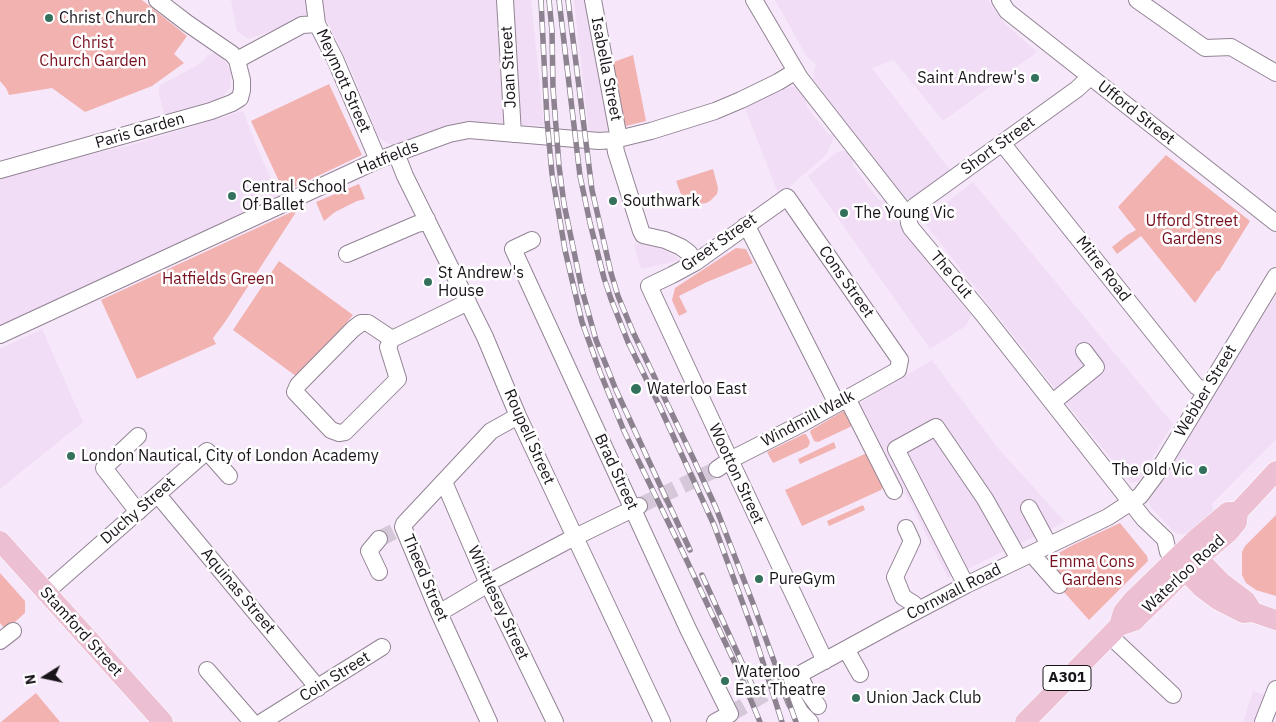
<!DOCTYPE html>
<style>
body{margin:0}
#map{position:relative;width:1276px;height:722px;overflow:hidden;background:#f6e8fa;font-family:"IBM Plex Sans",sans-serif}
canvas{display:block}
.north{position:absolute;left:20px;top:652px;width:50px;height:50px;-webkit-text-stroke:4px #fff;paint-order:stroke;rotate:260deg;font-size:14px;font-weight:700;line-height:20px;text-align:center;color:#19141a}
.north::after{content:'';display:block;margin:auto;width:18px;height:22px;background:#19141a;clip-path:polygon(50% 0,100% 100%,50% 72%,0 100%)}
</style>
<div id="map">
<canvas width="1276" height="722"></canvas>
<div class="north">N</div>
</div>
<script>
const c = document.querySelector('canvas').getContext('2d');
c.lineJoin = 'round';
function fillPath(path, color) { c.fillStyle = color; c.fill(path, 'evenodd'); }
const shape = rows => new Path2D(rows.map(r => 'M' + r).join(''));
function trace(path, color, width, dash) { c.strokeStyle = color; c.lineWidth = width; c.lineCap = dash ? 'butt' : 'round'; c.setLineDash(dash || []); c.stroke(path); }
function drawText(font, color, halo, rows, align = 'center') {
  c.font = font + ' "IBM Plex Sans",sans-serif'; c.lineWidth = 5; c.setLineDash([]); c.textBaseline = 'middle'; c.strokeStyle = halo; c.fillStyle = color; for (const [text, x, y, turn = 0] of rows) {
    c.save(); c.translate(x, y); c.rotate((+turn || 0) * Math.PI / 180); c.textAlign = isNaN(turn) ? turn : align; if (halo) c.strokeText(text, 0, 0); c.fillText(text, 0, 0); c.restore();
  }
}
const built = shape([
 [231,0,531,0,544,126,507,124,460,123,392,145,379,138,352,72,327,21,308,17,249,39,237,31],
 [574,0,597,0,618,128,598,136,589,133],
 [775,0,988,0,1005,24,1037,52,943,121,894,60,872,68,953,174,923,196,906,200,813,79,816,64,807,57],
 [219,52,231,71,230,88,221,98,164,115,159,93,159,86,201,63,208,55],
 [790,87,798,87,808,99,806,106,829,135,835,135,826,155,779,196,744,106],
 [243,111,261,157,279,195,31,315,0,328,0,175,128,146],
 [841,151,845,151,850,152,854,158,853,166,879,200,887,201,904,232,971,315,966,326,930,349,808,176,836,153],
 [973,182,1173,424,1151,460,1149,470,1136,482,1132,483,1129,481,1063,399,923,221],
 [634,244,649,244,668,252,681,260,641,269],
 [1276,295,1276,439,1212,504,1213,513,1190,533,1186,534,1179,534,1173,531,1150,506,1149,499],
 [42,329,83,422,0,489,0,349],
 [932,360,997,447,1065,522,948,578,860,403],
 [1253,691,1265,695,1257,722,1243,722]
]);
const green = shape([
 [0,0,142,0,187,36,174,54,184,63,152,86,85,112,52,88,9,95,6,88,0,81],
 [633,55,646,121,618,128,608,64],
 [329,84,362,155,284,192,251,121],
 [1166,155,1250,221,1219,271,1217,271,1195,303,1141,236,1117,254,1112,247,1127,235,1136,230,1118,207],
 [713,169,718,188,717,194,710,201,706,203,695,205,691,204,682,197,676,181],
 [359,184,365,199,357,201,335,212,324,221,316,202],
 [298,209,225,322,213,338,216,344,137,379,101,300],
 [736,248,746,249,753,263,707,282,679,296,687,312,679,316,672,300,675,288],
 [279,261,353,315,300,379,233,330],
 [847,409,853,423,852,426,818,442,814,441,810,432,811,430],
 [804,434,806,434,810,442,808,447,773,463,767,452],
 [834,442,836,448,800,464,798,459],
 [867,453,883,486,881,490,802,526,785,490],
 [863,505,865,510,829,526,827,521],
 [1276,515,1276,596,1256,590,1246,583,1242,575,1242,552,1245,546],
 [1120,523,1147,556,1148,561,1089,620,1063,591,1050,563,1051,560,1057,554,1073,545],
 [0,573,25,601,25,613,6,630,0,623],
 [36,693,60,722,1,722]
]);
const minorTunnel = shape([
 [639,506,717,469],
 [379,539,397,530],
 [730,714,780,685]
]);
const minor = shape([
 [314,0,317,24,335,59,378,160],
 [505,0,513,134],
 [593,0,619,139],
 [754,0,800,78,908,216,909,223,911,228,982,313,1144,519,1165,539,1168,552,1175,559],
 [1000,0,1007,11,1276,223],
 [1137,0,1205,48,1231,47,1276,73],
 [237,60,302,25,317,24],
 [614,140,616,152,641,231,643,235,665,240,681,247,689,253,696,262],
 [1002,143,1196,386,1205,392],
 [396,153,405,176,485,337,518,416,662,722],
 [0,170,211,111,232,103,240,98,242,90,242,80,237,60,232,54,187,23,157,0],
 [908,216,910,211,915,206,1077,89,1090,77],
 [745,226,751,234,837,404],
 [532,240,513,249,688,629,730,714,715,722],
 [347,254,417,224,422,223,427,219],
 [0,335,378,160,449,134,469,130,599,141,614,140,651,131,715,111,741,100,778,82,796,71],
 [392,339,368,323,361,323,353,329,298,385,295,392,331,430,339,433,345,432,398,379,388,347,392,339,468,302],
 [847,398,894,491],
 [1053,402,1096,367,1084,351],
 [138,436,104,468,138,512],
 [717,469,730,460,803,423,898,370,900,360,787,197,696,262,672,275,649,286,730,460,825,661],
 [444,482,488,584,555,722],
 [158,495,318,688],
 [1029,508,1049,545],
 [906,528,912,541,895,577,903,597,914,604,916,611],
 [1033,553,1037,560,1059,585],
 [379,572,369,551,379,539],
 [497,578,567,541,639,506],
 [966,585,896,449,936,427,985,499,1019,559],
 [45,593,207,451,229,476],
 [439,613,488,584],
 [1109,635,1173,695],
 [0,641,13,631],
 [846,649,860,674],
 [207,670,252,722],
 [799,675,807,691,818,706],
 [786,681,794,701,801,713,810,722],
 [780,685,892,624,966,585,1108,517,1140,496,1155,476,1276,276],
 [262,722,382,647],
 [489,722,439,613,403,527,404,524,491,431,518,416],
 [1263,722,1276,689]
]);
const major = shape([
 [0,541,163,722],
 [1189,549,1221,582,1246,601,1253,612],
 [1176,561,1202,588,1218,600,1243,613,1253,612,1276,620],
 [1119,626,1123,612,1132,601,1197,538,1228,512,1238,512],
 [1025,722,1119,626,1134,621,1198,558,1229,532,1237,522,1238,512,1276,471]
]);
const rail = shape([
 [541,0,547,120,552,174,565,250,582,322,600,372,624,431,687,561,740,674,760,722],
 [549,0,552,31,553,88,559,166,564,204,582,290,596,340,616,390,690,550],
 [559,0,580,176,590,223,604,278,611,299,628,342,659,405,714,525,753,631,782,722],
 [568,0,592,190,611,273,618,296,633,332,694,460,716,508,754,606,796,722],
 [702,575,753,687]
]);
const markers = [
 [49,18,5,"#34715c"],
 [1035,78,5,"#34715c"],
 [232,196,5,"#34715c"],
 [613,201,5,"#34715c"],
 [844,213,5,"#34715c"],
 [428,282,5,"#34715c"],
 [636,389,6,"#34715c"],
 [71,456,5,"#34715c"],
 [1203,470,5,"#34715c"],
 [759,579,5,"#34715c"],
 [725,681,5,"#34715c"],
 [856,698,5,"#34715c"]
];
const shields = [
 [1067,678,48]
];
const shieldNames = [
 ["A301",1067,678]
];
const poiNames = [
 ["Christ Church",59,18],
 ["Saint Andrew's",1025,78,"right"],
 ["Central School",242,187],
 ["Of Ballet",242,205],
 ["Southwark",623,201],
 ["The Young Vic",854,213],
 ["St Andrew's",438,273],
 ["House",438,291],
 ["Waterloo East",647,389],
 ["London Nautical, City of London Academy",81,456],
 ["The Old Vic",1193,470,"right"],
 ["PureGym",769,579],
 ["Waterloo",735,672],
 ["East Theatre",735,690],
 ["Union Jack Club",866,698]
];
const parkNames = [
 ["Christ",93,43],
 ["Church Garden",93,61],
 ["Ufford Street",1192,221],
 ["Gardens",1192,239],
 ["Hatfields Green",218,279],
 ["Emma Cons",1092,562],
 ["Gardens",1092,580]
];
const streetNames = [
 ["Joan Street",509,67,-93],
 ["Isabella Street",606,69,79],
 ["Meymott Street",343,81,66],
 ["Ufford Street",1136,113,38],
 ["Paris Garden",140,131,-16],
 ["Short Street",998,146,-36],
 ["Hatfields",388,158,-22],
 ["Greet Street",719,243,-35],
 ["Mitre Road",1103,269,52],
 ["The Cut",951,275,50],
 ["Cons Street",846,282,55],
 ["Webber Street",1206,391,-59],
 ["Windmill Walk",808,419,-28],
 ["Roupell Street",529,437,66],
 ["Brad Street",616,472,65],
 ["Wootton Street",736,474,65],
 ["Duchy Street",138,511,-41],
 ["Waterloo Road",1184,574,-43],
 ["Theed Street",425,578,67],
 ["Aquinas Street",238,591,50],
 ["Cornwall Road",954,592,-27],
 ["Whittlesey Street",498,603,65],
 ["Stamford Street",81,632,48],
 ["Coin Street",335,677,-32]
];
fillPath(built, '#f1ddf5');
fillPath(green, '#f1b2b0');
trace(minorTunnel, '#d5c8d8', 16, [16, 8]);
trace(minor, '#928494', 18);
trace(major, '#fff', 21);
trace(minor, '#fff', 16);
trace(major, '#ecbfd3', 20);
trace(rail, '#8d8390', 5.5);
trace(rail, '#fff', 4, [11]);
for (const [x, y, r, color] of markers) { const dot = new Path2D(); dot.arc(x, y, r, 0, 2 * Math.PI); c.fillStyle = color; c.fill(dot); trace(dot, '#fff', 2); }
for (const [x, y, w] of shields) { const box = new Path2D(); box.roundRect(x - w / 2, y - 12.5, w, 25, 4); c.fillStyle = '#fff'; c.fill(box); trace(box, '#19141a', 1); }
drawText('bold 15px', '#19141a', null, shieldNames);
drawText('16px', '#19141a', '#fff', poiNames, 'left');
drawText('16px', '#780f1e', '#fff', parkNames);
drawText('16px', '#19141a', '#fff', streetNames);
</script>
